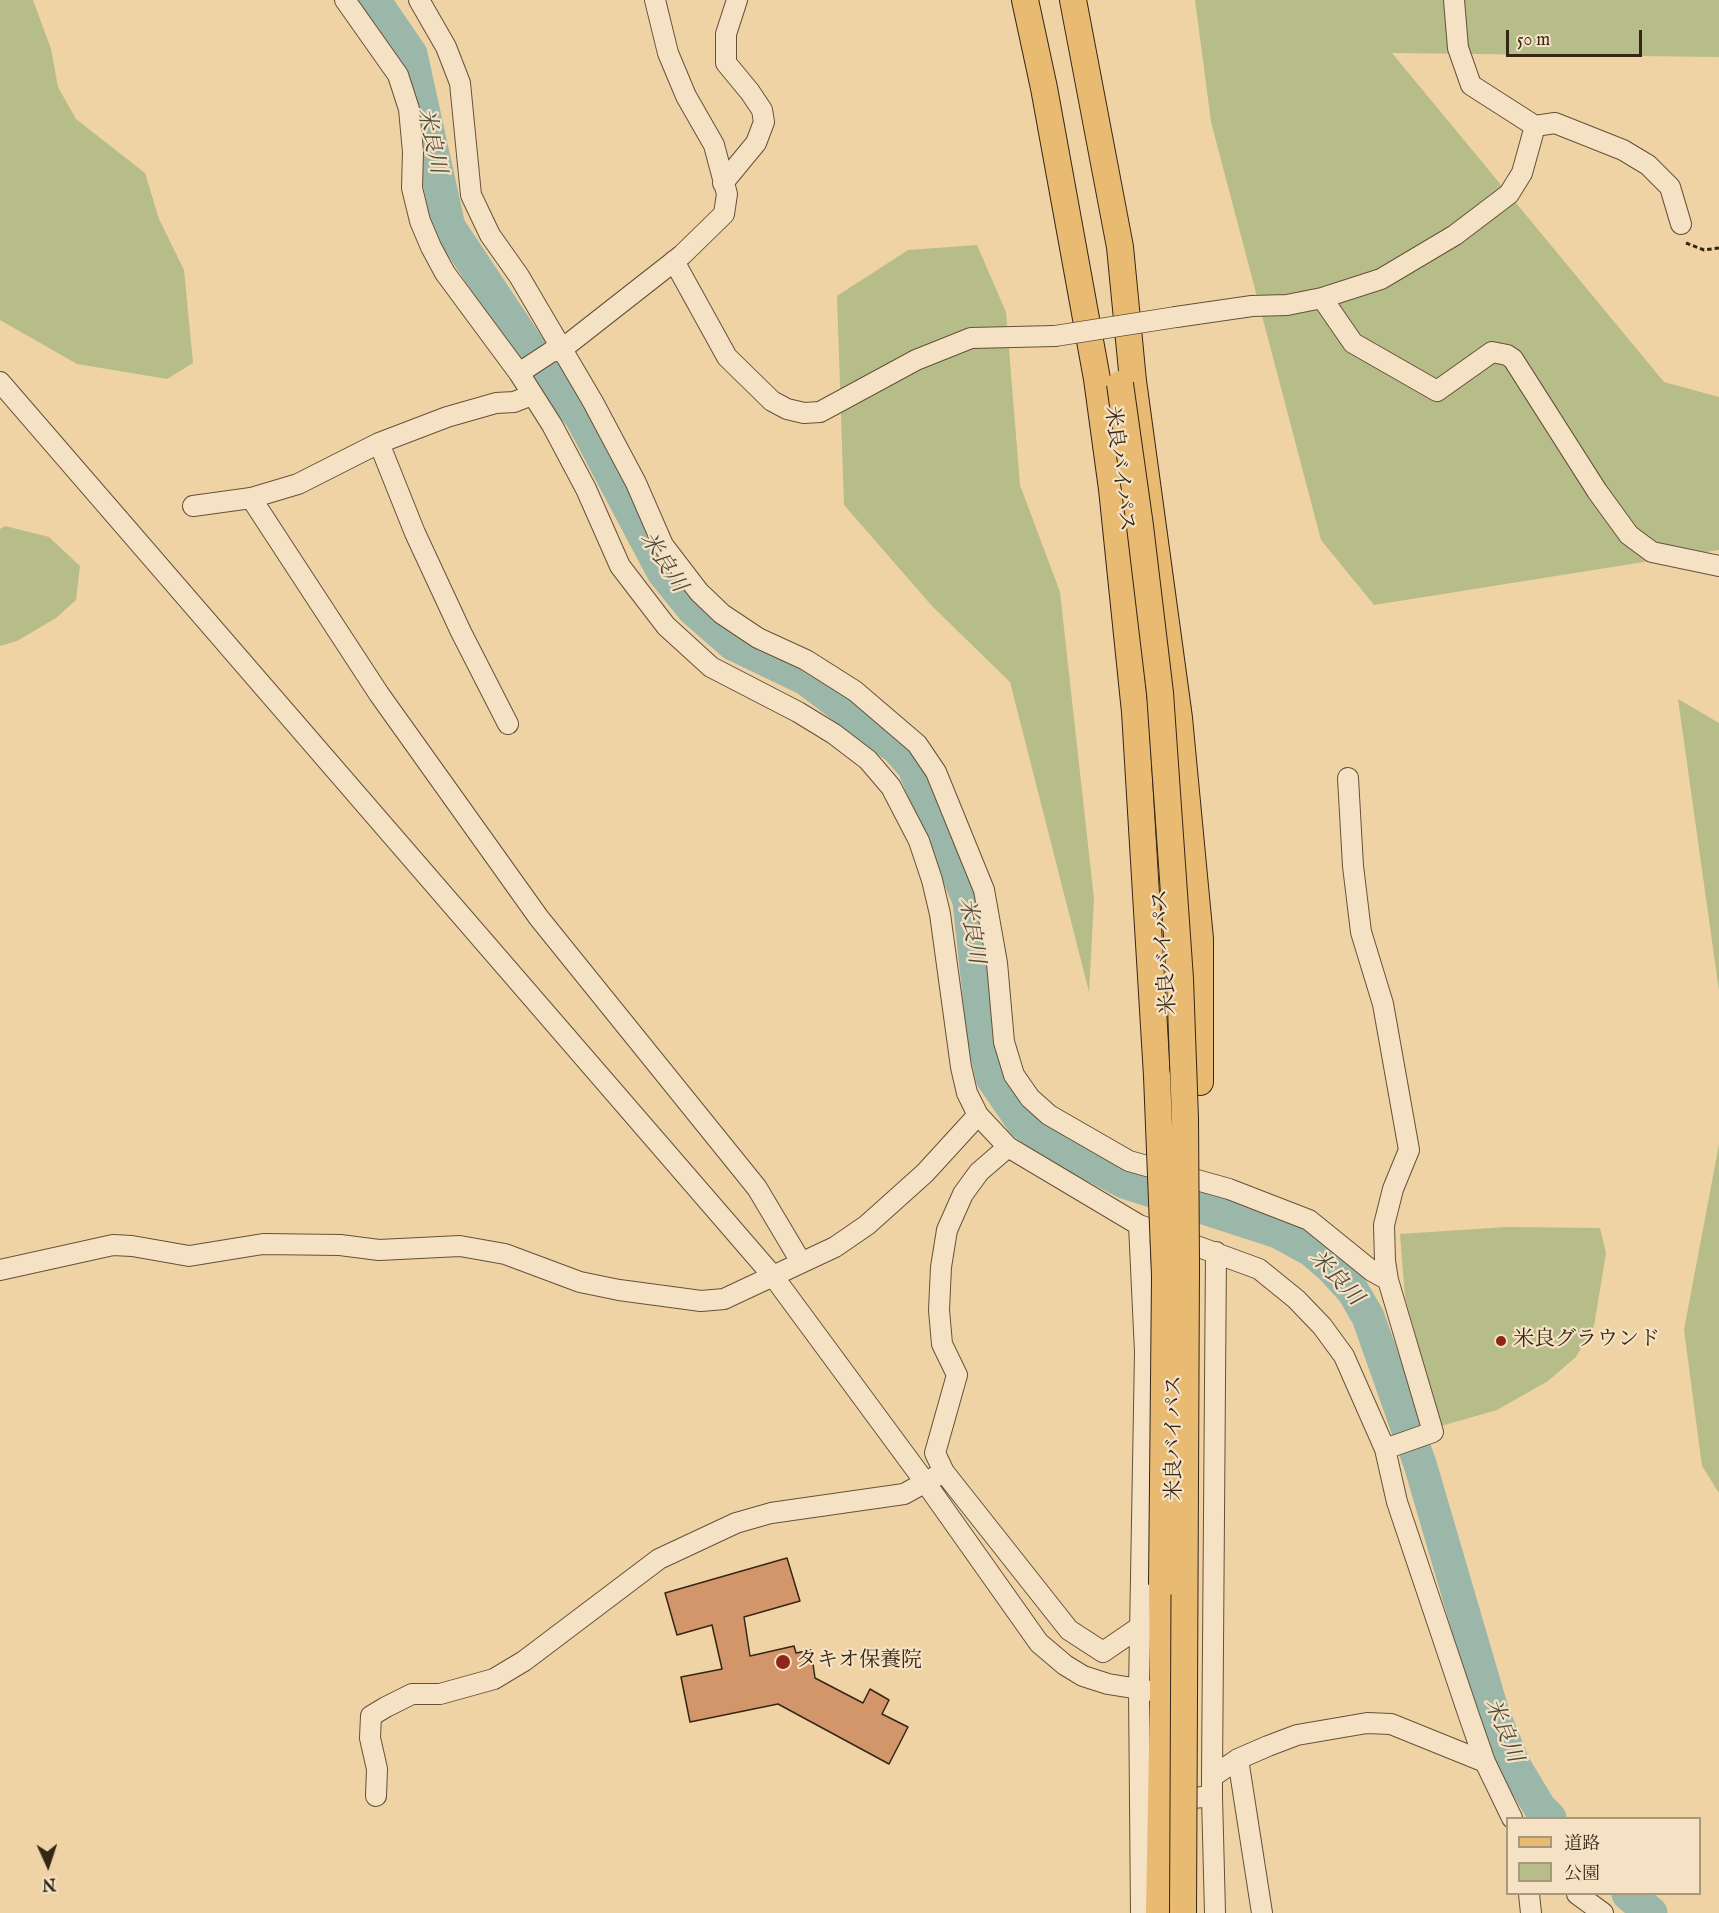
<!DOCTYPE html>
<meta charset="utf-8">
<style>
body{margin:0}
#map{position:relative;width:1719px;height:1913px;overflow:hidden;background:#f0d3a5;font-family:"IM FELL English","Noto Serif JP",serif}
canvas{display:block}
.legend{position:absolute;left:1506px;top:1817px;width:195px;height:78px;box-sizing:border-box;background:#f5e2c4;border:2px solid #a8977e;margin:0;padding:8px 10px;list-style:none;font-size:18px;color:#352616}
.legend li{display:flex;align-items:center;gap:12px;height:30px}
.legend b{width:30px;border:2px solid #a8977e}
.north{position:absolute;left:18px;top:1835px;width:60px;height:60px;-webkit-text-stroke:4px #f5e2c4;paint-order:stroke;rotate:177deg;font-size:16px;font-weight:700;line-height:24px;text-align:center;color:#352616}
.north::after{content:'';display:block;margin:auto;width:21px;height:27px;background:#352616;clip-path:polygon(50% 0,100% 100%,50% 72%,0 100%)}
.scale{position:absolute;left:1506px;top:30px;width:136px;height:27px;box-sizing:border-box;border:3px solid #352616;border-top:0;padding-left:8px;font-size:18px;line-height:21px;white-space:nowrap;color:#352616;-webkit-text-stroke:4px #f5e2c4;paint-order:stroke}
</style>
<div id="map">
<canvas width="1719" height="1913"></canvas>
<ul class="legend">
<li><b style="height:8px;background:#e8ba72"></b>道路</li>
<li><b style="height:16px;background:#b6bd88"></b>公園</li>
</ul>
<div class="north">N</div>
<div class="scale">50 m</div>
</div>
<script>
const c = document.querySelector('canvas').getContext('2d');
c.lineJoin = 'round';
function fillPath(path, color) { c.fillStyle = color; c.fill(path, 'evenodd'); }
const shape = rows => new Path2D(rows.map(r => 'M' + r).join(''));
function trace(path, color, width, dash) { c.strokeStyle = color; c.lineWidth = width; c.lineCap = dash ? 'butt' : 'round'; c.setLineDash(dash || []); c.stroke(path); }
function drawText(font, color, halo, rows, align = 'center') {
  c.font = font + ' "IM FELL English","Noto Serif JP",serif'; c.lineWidth = 4.5; c.setLineDash([]); c.textBaseline = 'middle'; c.strokeStyle = halo; c.fillStyle = color; for (const [text, x, y, turn = 0] of rows) {
    c.save(); c.translate(x, y); c.rotate((+turn || 0) * Math.PI / 180); c.textAlign = isNaN(turn) ? turn : align; if (halo) c.strokeText(text, 0, 0); c.fillText(text, 0, 0); c.restore();
  }
}
const green = shape([
 [0,0,33,0,51,49,58,87,76,119,145,173,159,219,184,270,193,363,167,379,77,364,0,320],
 [1195,0,1719,0,1719,57,1392,53,1664,382,1719,397,1719,550,1374,605,1321,540,1211,122],
 [977,245,1006,312,1020,485,1060,592,1094,899,1089,992,1010,682,932,606,844,505,837,296,908,250],
 [5,526,49,537,80,566,76,600,56,618,17,641,0,646,0,529],
 [1678,699,1719,723,1719,991],
 [1719,1144,1719,1493,1702,1466,1684,1330],
 [1506,1227,1600,1228,1606,1253,1594,1326,1576,1357,1548,1381,1497,1410,1441,1426,1405,1297,1400,1234]
]);
const river = shape([
 [374,0,411,54,449,227,544,370,582,419,663,572,693,609,733,644,806,679,897,748,913,766,969,901,984,1042,992,1078,1023,1123,1052,1144,1124,1182,1278,1232,1311,1250,1332,1268,1353,1291,1368,1317,1420,1464,1493,1713,1514,1765,1540,1808,1550,1818],
 [1628,1894,1651,1913]
]);
const building = shape([
 [787,1558,800,1601,744,1617,750,1656,794,1646,796,1653,811,1650,815,1678,863,1703,870,1689,889,1700,882,1714,908,1727,889,1764,778,1704,690,1722,681,1677,722,1669,712,1625,677,1635,665,1593,787,1558]
]);
const path = shape([
 [1686,243,1704,250,1719,248]
]);
const minor = shape([
 [345,0,398,75,409,109,413,152,412,188,420,221,431,247,445,273,519,373,552,425,586,489,620,566,666,626,711,667,798,712,834,734,868,760,891,787,919,841,932,880,940,914,961,1067,967,1093,978,1115,1008,1147,1139,1225,1259,1269,1296,1299,1322,1326,1344,1356,1385,1449,1397,1502,1469,1716,1485,1762,1512,1818],
 [419,0,446,47,460,83,471,195,490,235,519,276,593,402,636,483,663,545,699,592,722,614,758,638,806,660,855,691,917,744,936,772,984,890,997,963,1004,1042,1014,1075,1030,1098,1049,1115,1129,1161,1229,1189,1309,1220,1372,1271,1388,1280],
 [1454,0,1458,48,1471,85,1535,126,1555,123,1623,150,1648,165,1670,187,1681,224],
 [723,183,756,143,764,122,762,110,750,92,726,63,726,34,737,0],
 [674,261,727,357,772,401,787,409,804,413,820,412,916,360,971,338,1055,336],
 [1322,298,1381,279,1455,235,1509,194,1522,173,1535,126],
 [1176,317,1252,306,1287,305,1322,298,1353,343,1437,391,1492,352,1507,355,1513,359,1597,491,1629,535,1652,552,1719,566],
 [519,373,551,352,562,349,682,255,724,214,727,194,714,145,686,96,668,53,655,0],
 [0,382,773,1276,925,1482,1039,1643,1065,1665,1083,1676,1108,1684,1176,1695],
 [379,443,415,533,461,632,508,724],
 [251,498,379,694,539,918,757,1188,801,1262],
 [193,506,251,498,298,484,379,443,447,417,496,403,514,402,532,395],
 [1348,778,1353,866,1361,932,1383,1004,1409,1150,1393,1189,1384,1225,1385,1261,1388,1280,1433,1432,1385,1449],
 [1008,1147,979,1172,963,1194,947,1230,941,1267,939,1310,942,1344,957,1375,935,1453,944,1472,1069,1630,1103,1652,1141,1626],
 [1139,1225,1145,1352,1139,1690,1141,1913],
 [0,1270,113,1245,132,1246,189,1256,263,1244,340,1245,379,1250,460,1246,505,1254,580,1282,619,1290,701,1301,724,1299,835,1247,867,1225,925,1173,978,1115],
 [1238,1759,1262,1913],
 [1212,1777,1216,1252],
 [376,1796,377,1769,370,1738,371,1716,386,1707,412,1694,440,1694,494,1679,524,1661,659,1559,736,1523,771,1513,904,1494,944,1472],
 [1212,1796,1215,1913],
 [1193,1798,1212,1796,1212,1777,1238,1759,1268,1746,1297,1735,1367,1723,1391,1724,1485,1762],
 [1529,1894,1531,1913],
 [1577,1894,1603,1913]
]);
const major = shape([
 [1025,0,1044,88,1097,379,1112,489,1135,712,1157,1076],
 [1073,0,1120,247,1133,381,1179,718,1200,939,1200,1082],
 [1159,1913,1163,1694,1162,1585]
]);
const minorBridge = shape([
 [1055,336,1176,317]
]);
const majorBridge = shape([
 [1120,384,1140,526,1160,693,1180,979,1185,1118,1186,1264,1183,1913],
 [1157,1076,1165,1276,1162,1585]
]);
const markers = [
 [1501,1341,6,"#8f2418"],
 [783,1662,8,"#8f2418"]
];
const streetNames = [
 ["米良バイパス",1118,469,83],
 ["米良バイパス",1166,952,-94],
 ["米良バイパス",1176,1438,-90]
];
const poiNames = [
 ["米良グラウンド",1513,1341],
 ["タキオ保養院",796,1662]
];
const waterNames = [
 ["米良川",430,141,78],
 ["米良川",662,563,57],
 ["米良川",970,931,81],
 ["米良川",1335,1279,47],
 ["米良川",1502,1731,68]
];
fillPath(green, '#b6bd88');
trace(river, '#9ab7aa', 33);
fillPath(building, '#d3956a');
trace(building, '#352616', 1.5);
trace(minor, '#64513a', 22);
trace(major, '#352616', 28);
trace(path, '#352616', 3, [4.5, 3]);
trace(minor, '#f5e2c4', 20);
trace(major, '#e8ba72', 26);
trace(minorBridge, '#64513a', 22, []);
trace(majorBridge, '#352616', 28, []);
trace(minorBridge, '#f5e2c4', 20);
trace(majorBridge, '#e8ba72', 26);
for (const [x, y, r, color] of markers) { const dot = new Path2D(); dot.arc(x, y, r, 0, 2 * Math.PI); c.fillStyle = color; c.fill(dot); trace(dot, '#f5e2c4', 2); }
drawText('21px', '#352616', '#f5e2c4', streetNames);
drawText('21px', '#352616', '#f5e2c4', poiNames, 'left');
drawText('italic 22px', '#4e4a3b', '#f5e2c4', waterNames);
</script>
